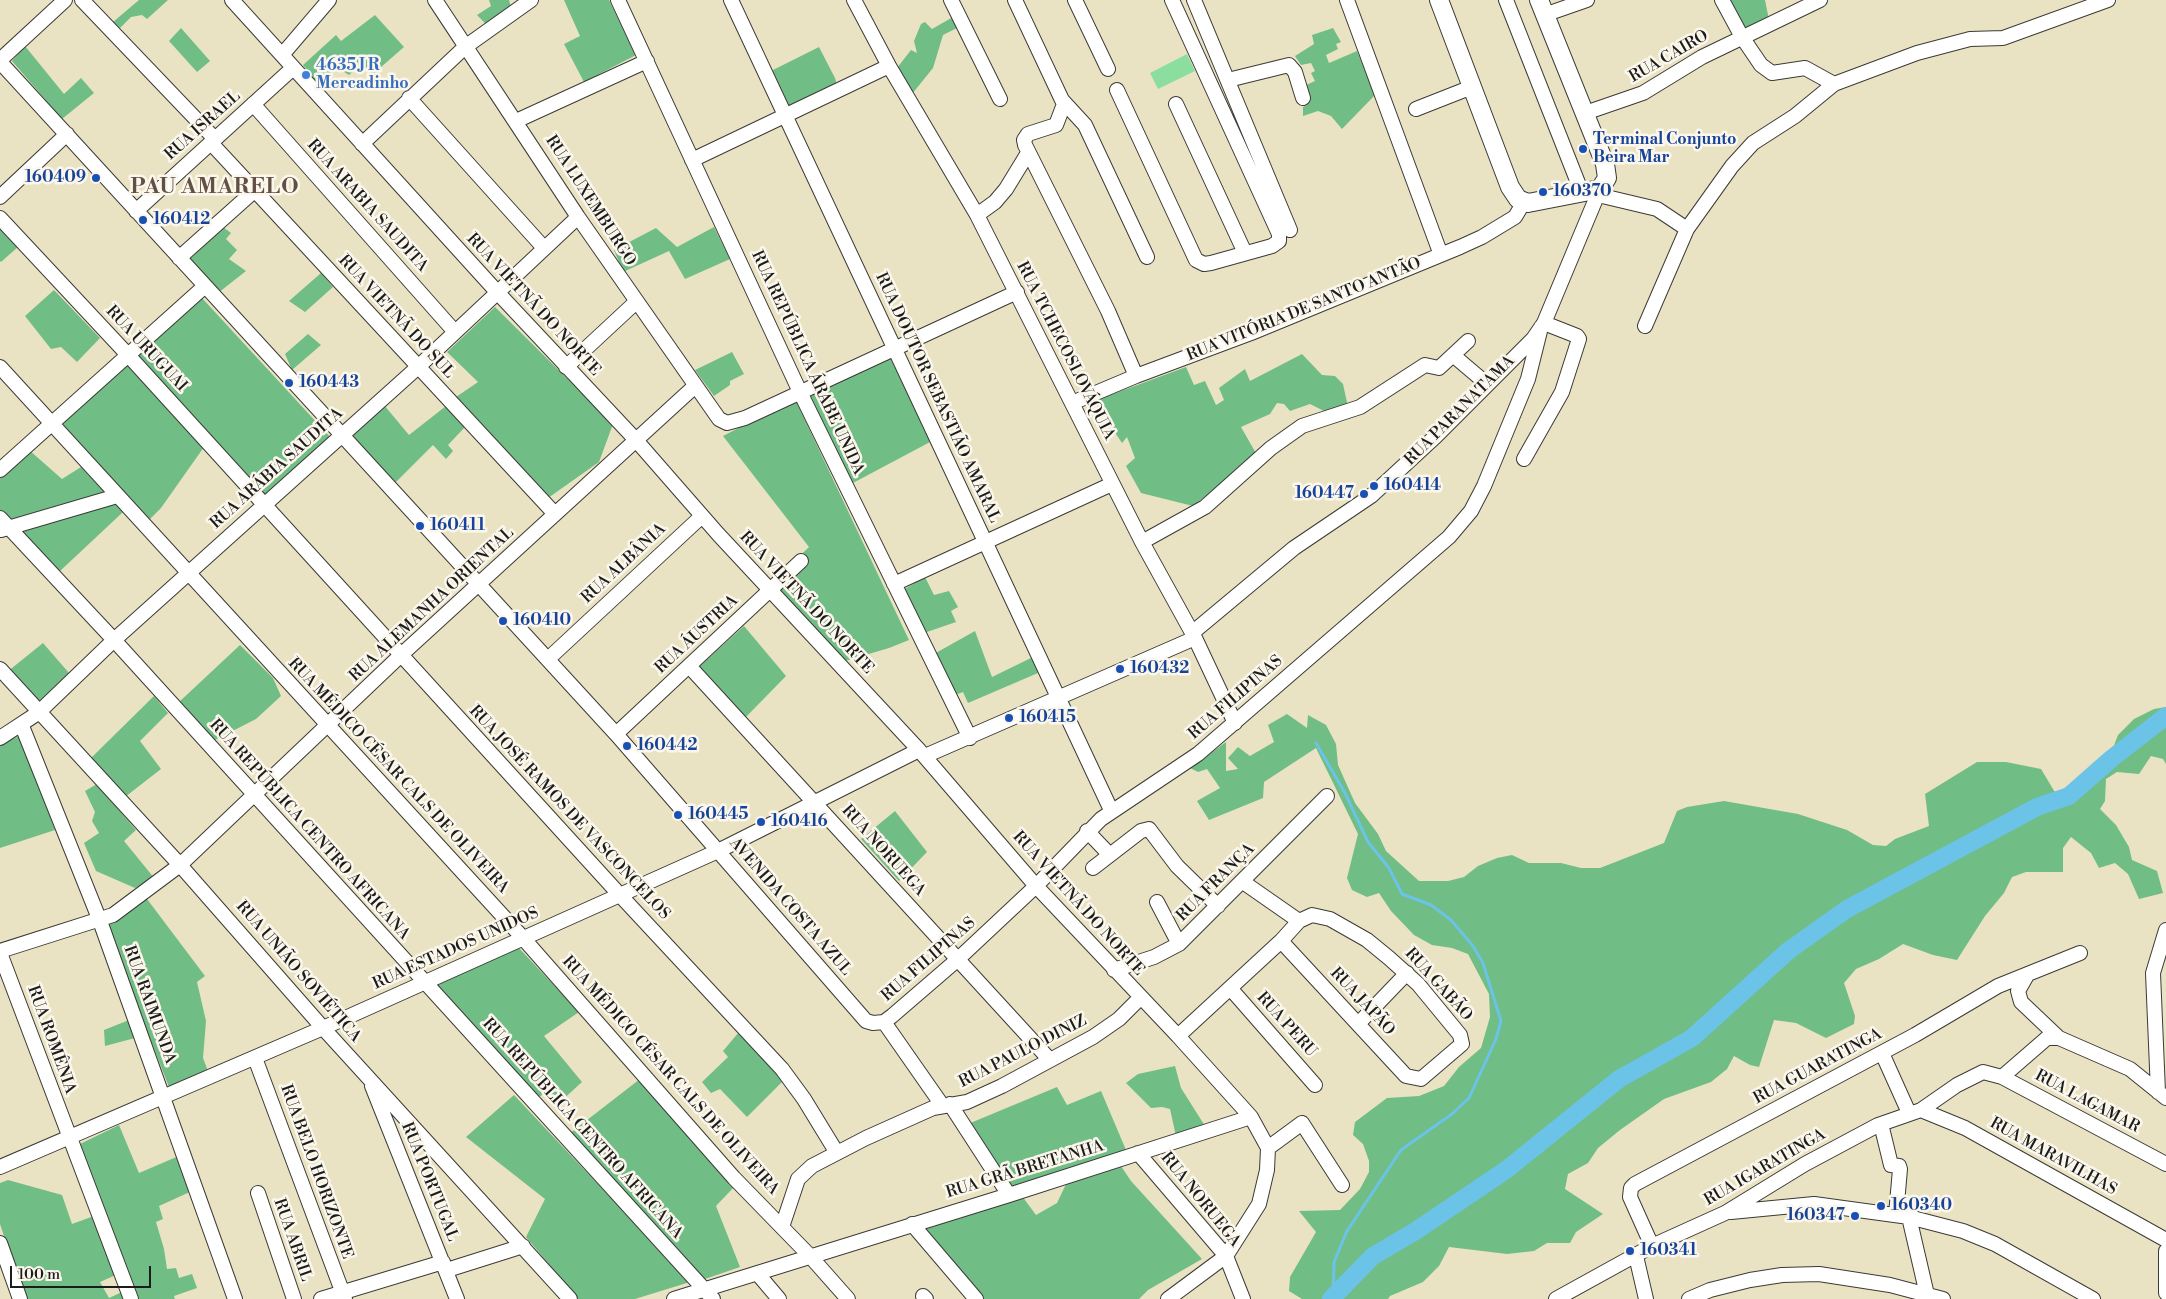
<!DOCTYPE html>
<meta charset="utf-8">
<style>
body{margin:0}
#map{position:relative;width:2166px;height:1299px;overflow:hidden;background:#eae3c3;font-family:"Libre Bodoni",serif}
canvas{display:block}
.scale{position:absolute;left:10px;top:1266px;width:141px;height:22px;box-sizing:border-box;border:2px solid #1c1c1c;border-top:0;padding-left:6px;font-size:15px;line-height:18px;white-space:nowrap;color:#1c1c1c;-webkit-text-stroke:4px #fbf7ec;paint-order:stroke}
</style>
<div id="map">
<canvas width="2166" height="1299"></canvas>
<div class="scale">100 m</div>
</div>
<script>
const c = document.querySelector('canvas').getContext('2d');
c.lineJoin = 'round';
function fillPath(path, color) { c.fillStyle = color; c.fill(path, 'evenodd'); }
const shape = rows => new Path2D(rows.map(r => 'M' + r).join(''));
function trace(path, color, width, dash) { c.strokeStyle = color; c.lineWidth = width; c.lineCap = dash ? 'butt' : 'round'; c.setLineDash(dash || []); c.stroke(path); }
function drawText(font, color, halo, rows, align = 'center') {
  c.font = font + ' "Libre Bodoni",serif'; c.lineWidth = 5; c.setLineDash([]); c.textBaseline = 'middle'; c.strokeStyle = halo; c.fillStyle = color; for (const [text, x, y, turn = 0] of rows) {
    c.save(); c.translate(x, y); c.rotate((+turn || 0) * Math.PI / 180); c.textAlign = isNaN(turn) ? turn : align; if (halo) c.strokeText(text, 0, 0); c.fillText(text, 0, 0); c.restore();
  }
}
const green = shape([
 [1187,54,1195,71,1158,89,1150,73]
]);
const forest = shape([
 [139,0,168,0,147,19,142,15,131,17,120,28,113,22],
 [489,0,509,0,511,7,486,24,477,15,491,6],
 [564,0,609,0,636,55,584,82,564,44,580,36],
 [1726,0,1765,0,1769,20,1742,29],
 [375,15,404,47,372,75,361,65,349,75,338,68,317,83,303,65,336,35,341,41],
 [953,17,957,28,943,35,933,68,912,94,897,68,911,50,917,53,914,41,921,24,925,22,932,29],
 [181,28,210,61,197,72,169,41],
 [1333,28,1341,42,1336,44,1338,49,1326,55,1329,63,1357,51,1375,95,1342,129,1331,116,1318,111,1303,116,1303,107,1307,105,1304,86,1315,81,1311,73,1315,71,1311,63,1301,65,1295,56,1314,44,1312,35],
 [25,46,64,94,81,78,94,93,62,119,12,61],
 [819,47,835,78,837,85,789,109,771,71],
 [0,227,18,247,1,262,0,261],
 [223,227,231,233,226,239,237,250,229,259,246,271,218,293,188,261],
 [714,227,730,259,685,279,669,251,623,272,614,250,656,228,677,247],
 [321,273,333,287,305,312,289,301],
 [54,290,100,338,77,362,61,347,51,349,25,316],
 [202,298,331,438,262,498,134,356],
 [495,307,613,424,599,462,548,498,456,397,478,382,447,352],
 [308,334,321,345,292,370,285,354],
 [732,352,744,374,730,381,730,385,714,396,695,370],
 [1302,354,1322,375,1335,376,1343,384,1348,407,1328,413,1310,404,1290,411,1284,404,1277,403,1270,414,1241,427,1257,455,1193,506,1141,493,1126,466,1135,458,1127,437,1122,443,1094,401,1186,367,1194,385,1205,381,1216,405,1224,400,1219,388,1245,369,1250,381],
 [889,356,932,441,851,484,808,397],
 [128,362,204,447,161,508,147,522,58,425],
 [795,399,909,640,889,648,845,661,772,583,809,547,723,436],
 [384,405,409,435,446,406,465,427,448,445,453,451,446,459,433,445,393,485,349,435],
 [29,450,62,479,81,467,123,512,59,572,0,511,0,476],
 [925,577,934,595,949,591,958,607,951,611,956,622,924,633,903,590],
 [744,626,786,676,745,718,699,667],
 [975,631,992,677,1033,657,1038,673,968,703,963,692,955,695,934,654],
 [43,643,69,673,38,702,7,672],
 [240,645,273,678,281,696,256,719,213,741,178,703],
 [154,696,168,713,140,741,161,769,125,797,91,758],
 [2166,707,2166,764,2163,759,2151,756,2139,774,2117,772,2106,779,2105,801,2100,809,2116,825,2129,847,2132,860,2157,871,2163,893,2139,899,2128,874,2115,863,2099,868,2091,853,2071,837,2063,848,2063,872,2026,872,2012,877,2004,893,1985,916,1957,960,1933,955,1903,944,1879,959,1856,969,1844,983,1855,1016,1854,1024,1826,1038,1796,1023,1774,1020,1759,1067,1750,1065,1734,1056,1727,1069,1711,1082,1664,1099,1620,1130,1598,1148,1588,1163,1568,1174,1565,1189,1603,1214,1576,1232,1570,1243,1547,1243,1534,1251,1507,1254,1449,1247,1439,1266,1423,1282,1390,1296,1388,1299,1302,1299,1289,1291,1290,1277,1316,1232,1299,1211,1340,1210,1360,1189,1369,1172,1369,1161,1363,1144,1353,1135,1355,1122,1387,1098,1419,1096,1444,1086,1459,1067,1481,1048,1490,1017,1489,994,1468,954,1452,948,1432,945,1414,935,1391,911,1379,893,1367,897,1352,890,1347,878,1358,834,1316,748,1264,782,1263,798,1209,820,1197,801,1220,788,1207,769,1198,772,1190,768,1226,742,1226,771,1238,769,1228,758,1238,747,1250,756,1274,742,1268,725,1287,714,1307,728,1308,715,1326,725,1336,744,1338,765,1355,803,1378,834,1386,851,1419,881,1448,881,1464,877,1478,866,1497,858,1512,855,1529,863,1561,863,1581,868,1600,868,1664,843,1677,811,1687,807,1724,801,1798,814,1847,830,1873,845,1886,846,1895,839,1929,826,1925,794,1977,762,2006,762,2041,769,2056,794,2082,780,2093,763,2113,748,2118,735,2134,719,2154,709],
 [20,736,55,830,0,848,0,744],
 [97,784,136,830,124,841,155,879,135,888,96,871,84,843,99,833,92,821,95,812,85,791],
 [895,811,927,852,899,881,861,839],
 [147,899,205,976,197,982,206,1021,203,1058,208,1071,169,1087,106,926],
 [518,947,579,1012,544,1036,582,1082,559,1103,548,1090,538,1098,435,986],
 [129,1020,135,1038,105,1046,104,1030],
 [739,1032,784,1080,747,1117,720,1089,711,1093,702,1082,728,1057,723,1051],
 [1175,1066,1181,1088,1205,1126,1176,1136,1170,1109,1162,1107,1151,1108,1126,1083,1138,1074],
 [640,1079,735,1186,716,1206,740,1267,702,1280,569,1134],
 [1057,1087,1067,1105,1101,1091,1126,1150,1012,1188,968,1124],
 [514,1095,690,1282,635,1299,578,1299,526,1237,545,1199,466,1137],
 [119,1125,139,1173,181,1155,192,1191,159,1206,163,1219,156,1222,164,1249,167,1269,176,1268,179,1278,192,1274,197,1288,174,1296,175,1299,136,1299,76,1146],
 [1121,1166,1131,1181,1202,1259,1148,1290,1139,1299,982,1299,922,1229,1022,1196,1036,1215,1057,1203,1067,1182],
 [8,1180,62,1195,72,1224,94,1216,118,1274,100,1282,109,1298,122,1292,124,1299,25,1299,0,1224,0,1183]
]);
const stream = shape([
 [1316,743,1345,793,1368,842,1389,868,1402,894,1431,905,1451,920,1473,946,1483,963,1501,1021,1496,1039,1469,1098,1452,1114,1401,1150,1347,1231,1334,1262,1333,1297]
]);
const river = shape([
 [1331,1299,1373,1256,1414,1232,1506,1170,1619,1079,1692,1038,1788,951,1847,909,2037,807,2069,796,2111,759,2166,716]
]);
const minor = shape([
 [82,0,215,139],
 [232,0,498,293,635,439,718,534,919,750,1036,886,1178,1036,1251,1117,1268,1148,1267,1170,1259,1204,1226,1256,1168,1299],
 [435,0,578,217,719,419,727,423,745,418,1017,292],
 [618,0,800,392,970,738],
 [731,0,1111,810],
 [854,0,889,66,977,215,1142,542,1195,638,1235,723],
 [951,0,1000,99],
 [1015,0,1062,100,1085,125,1147,257],
 [1075,0,1108,69],
 [1194,0,1290,230],
 [1347,0,1441,255],
 [1506,0,1582,193],
 [1722,0,1742,37,1761,65,1772,73,1805,68,1834,84],
 [1544,15,1587,0],
 [282,55,329,0],
 [0,60,65,0],
 [0,62,616,734,866,1021,873,1023,884,1022,892,1016,957,960,1036,886,1101,819,1198,754,1449,537,1471,511,1484,486,1528,379,1541,327],
 [1228,80,1289,65,1295,72,1303,98],
 [1117,90,1196,260,1204,264,1211,263,1272,246,1279,241,1279,234,1172,0],
 [409,98,544,248],
 [253,104,455,332],
 [1064,104,1056,125,1028,134,1024,140,1025,145,1108,311,1136,376],
 [1176,104,1245,253],
 [1416,109,1472,87],
 [1585,113,1643,93,1702,57,1820,0],
 [516,121,647,61],
 [211,143,555,514],
 [362,144,465,47,531,0],
 [692,160,889,66],
 [1598,195,1657,209,1687,229],
 [0,197,67,134],
 [136,211,293,68],
 [977,215,995,202,1006,189,1028,153],
 [0,218,128,355,619,894,782,1069,804,1099,837,1153],
 [179,258,254,191],
 [1645,326,1687,229,1732,166,1753,143,1795,116,1834,84,1917,53,1970,39,2003,38,2108,0],
 [1454,356,1487,384],
 [0,367,523,938,734,1178,810,1256,848,1299],
 [566,367,636,302],
 [1072,403,1136,376,1251,333,1460,247,1482,237,1515,217,1524,202],
 [1524,459,1562,392,1579,339,1577,336,1544,323],
 [0,470,205,286],
 [0,518,114,640,713,1299],
 [1,530,117,496],
 [1142,542,1205,507,1271,448,1302,426,1360,407,1425,365,1439,368,1468,341],
 [894,584,1112,484],
 [1192,633,1294,548,1371,496,1436,436,1533,339,1544,323,1600,189],
 [548,659,702,516],
 [689,666,1050,1060],
 [0,669,180,865,323,1028,570,1299],
 [22,726,100,921,235,1299],
 [616,734,801,561],
 [0,738,38,713,114,640,418,367,578,217],
 [925,756,1195,638],
 [1087,831,1109,854],
 [1093,868,1141,831,1149,829,1177,866,1218,906],
 [1243,882,1299,921],
 [1157,902,1179,944],
 [0,951,113,915,180,865,401,655,694,387],
 [0,953,131,1299],
 [1114,970,1154,957,1179,944,1327,796],
 [2026,977,2018,991,2021,1002,2059,1038],
 [1230,988,1315,1085],
 [884,1022,942,1105],
 [1359,1023,1407,973],
 [1178,1036,1281,941,1299,921,1312,915,1330,919,1367,940,1389,958,1418,984,1460,1035,1462,1044,1421,1079,1406,1076,1281,941],
 [1882,1053,1909,1113],
 [255,1058,345,1299],
 [2002,1077,2047,1038,2059,1038,2130,1069,2166,1098],
 [372,1086,457,1299],
 [2158,1092,2153,973,2166,930],
 [950,1104,1009,1195],
 [1921,1110,1965,1128,2166,1240],
 [1881,1124,1891,1165,1899,1166,1900,1169,1896,1215],
 [1268,1148,1302,1123,1342,1185],
 [1138,1153,1226,1256,1243,1299],
 [0,1167,323,1028,718,851,919,750],
 [258,1193,294,1299],
 [1731,1212,1814,1204,1909,1217,1963,1231,1995,1244,2093,1299],
 [1909,1217,1928,1299],
 [912,1224,976,1299],
 [782,1227,798,1179,812,1166,866,1138,933,1108,967,1102,1002,1086,1093,1037,1119,1019,1140,998],
 [0,1243,20,1299],
 [1652,1246,1630,1197,1631,1188,1635,1184,1915,1035,1998,986,2080,953],
 [2166,1251,2166,1293],
 [1636,1256,1646,1299],
 [447,1270,523,1246],
 [757,1273,779,1299],
 [923,1296,926,1299],
 [321,1299,443,1262],
 [674,1299,1009,1195,1251,1117],
 [1556,1299,1652,1246,1725,1213,1805,1164,1878,1125,1921,1110,1957,1085,1983,1072,2002,1077,2166,1164],
 [1689,1299,1710,1290,1750,1280,1782,1275,1819,1274,1890,1285,1943,1299]
]);
const major = shape([
 [1439,0,1510,187,1518,199,1528,203,1600,189,1607,178,1605,164,1539,0]
]);
const markers = [
 [306,75,5,"#3f7fe0"],
 [1583,149,5,"#1a4fb4"],
 [96,178,5,"#1a4fb4"],
 [1543,192,5,"#1a4fb4"],
 [143,220,5,"#1a4fb4"],
 [289,383,5,"#1a4fb4"],
 [1374,486,5,"#1a4fb4"],
 [1364,494,5,"#1a4fb4"],
 [420,526,5,"#1a4fb4"],
 [503,621,5,"#1a4fb4"],
 [1120,669,5,"#1a4fb4"],
 [1009,718,5,"#1a4fb4"],
 [627,746,5,"#1a4fb4"],
 [678,815,5,"#1a4fb4"],
 [761,822,5,"#1a4fb4"],
 [1881,1206,5,"#1a4fb4"],
 [1855,1216,5,"#1a4fb4"],
 [1630,1251,5,"#1a4fb4"]
];
const streetNames = [
 ["RUA CAIRO",1669,57,-30],
 ["RUA ISRAEL",203,126,-42],
 ["RUA LUXEMBURGO",590,201,57],
 ["RUA ARABIA SAUDITA",367,206,48],
 ["RUA VIETNÃ DO NORTE",533,305,47],
 ["RUA VITÓRIA DE SANTO ANTÃO",1304,310,-22],
 ["RUA VIETNÃ DO SUL",396,317,47],
 ["RUA URUGUAI",146,349,47],
 ["RUA TCHECOSLOVÁQUIA",1065,351,63],
 ["RUA REPÚBLICA ÁRABE UNIDA",807,363,65],
 ["RUA DOUTOR SEBASTIÃO AMARAL",937,398,65],
 ["RUA PARANATAMA",1460,411,-45],
 ["RUA ARÁBIA SAUDITA",277,469,-42],
 ["RUA ALBÂNIA",624,564,-43],
 ["RUA VIETNÃ DO NORTE",806,603,47],
 ["RUA ALEMANHA ORIENTAL",432,605,-43],
 ["RUA ÁUSTRIA",697,635,-43],
 ["RUA FILIPINAS",1236,698,-41],
 ["RUA MÉDICO CÉSAR CALS DE OLIVEIRA",398,776,47],
 ["RUA JOSÉ RAMOS DE VASCONCELOS",569,813,47],
 ["RUA REPÚBLICA CENTRO AFRICANA",309,830,48],
 ["RUA NORUEGA",883,851,48],
 ["RUA FRANÇA",1216,883,-45],
 ["RUA VIETNÃ DO NORTE",1078,904,48],
 ["AVENIDA COSTA AZUL",790,907,49],
 ["RUA ESTADOS UNIDOS",456,949,-24],
 ["RUA FILIPINAS",929,960,-41],
 ["RUA UNIÃO SOVIÉTICA",298,972,49],
 ["RUA GABÃO",1438,985,48],
 ["RUA JAPÃO",1362,1002,47],
 ["RUA RAIMUNDA",149,1005,70],
 ["RUA PERU",1286,1025,48],
 ["RUA ROMÊNIA",51,1040,70],
 ["RUA PAULO DINIZ",1023,1052,-27],
 ["RUA GUARATINGA",1818,1067,-28],
 ["RUA MÉDICO CÉSAR CALS DE OLIVEIRA",670,1076,48],
 ["RUA LAGAMAR",2087,1102,28],
 ["RUA REPÚBLICA CENTRO AFRICANA",582,1129,48],
 ["RUA MARAVILHAS",2053,1157,29],
 ["RUA IGARATINGA",1765,1168,-30],
 ["RUA GRÃ BRETANHA",1025,1170,-17],
 ["RUA BELO HORIZONTE",316,1172,70],
 ["RUA PORTUGAL",429,1182,68],
 ["RUA NORUEGA",1200,1200,51],
 ["RUA ABRIL",292,1240,71]
];
const shopNames = [
 ["4635 J R",316,66],
 ["Mercadinho",316,84]
];
const transitNames = [
 ["Terminal Conjunto",1593,140],
 ["Beira Mar",1593,158],
 ["160409",86,178,"right"],
 ["160370",1553,192],
 ["160412",153,220],
 ["160443",299,383],
 ["160414",1384,486],
 ["160447",1354,494,"right"],
 ["160411",430,526],
 ["160410",513,621],
 ["160432",1130,669],
 ["160415",1019,718],
 ["160442",637,746],
 ["160445",688,815],
 ["160416",771,822],
 ["160340",1891,1206],
 ["160347",1845,1216,"right"],
 ["160341",1640,1251]
];
const districtNames = [
 ["PAU AMARELO",215,188]
];
fillPath(green, '#8cde9f');
fillPath(forest, '#71bd86');
trace(stream, '#6bc3e8', 3);
trace(river, '#6bc3e8', 18);
trace(minor, '#3b3a35', 16);
trace(major, '#3b3a35', 20);
trace(minor, '#fff', 14);
trace(major, '#fff', 18);
for (const [x, y, r, color] of markers) { const dot = new Path2D(); dot.arc(x, y, r, 0, 2 * Math.PI); c.fillStyle = color; c.fill(dot); trace(dot, '#fbf7ec', 2); }
drawText('16px', '#1c1c1c', '#fbf7ec', streetNames);
drawText('bold 16px', '#366cbe', '#fbf7ec', shopNames, 'left');
drawText('bold 16px', '#164399', '#fbf7ec', transitNames, 'left');
c.letterSpacing = '1px';
drawText('bold 21px', '#635045', '#fbf7ec', districtNames);
c.letterSpacing = '0px';
</script>
